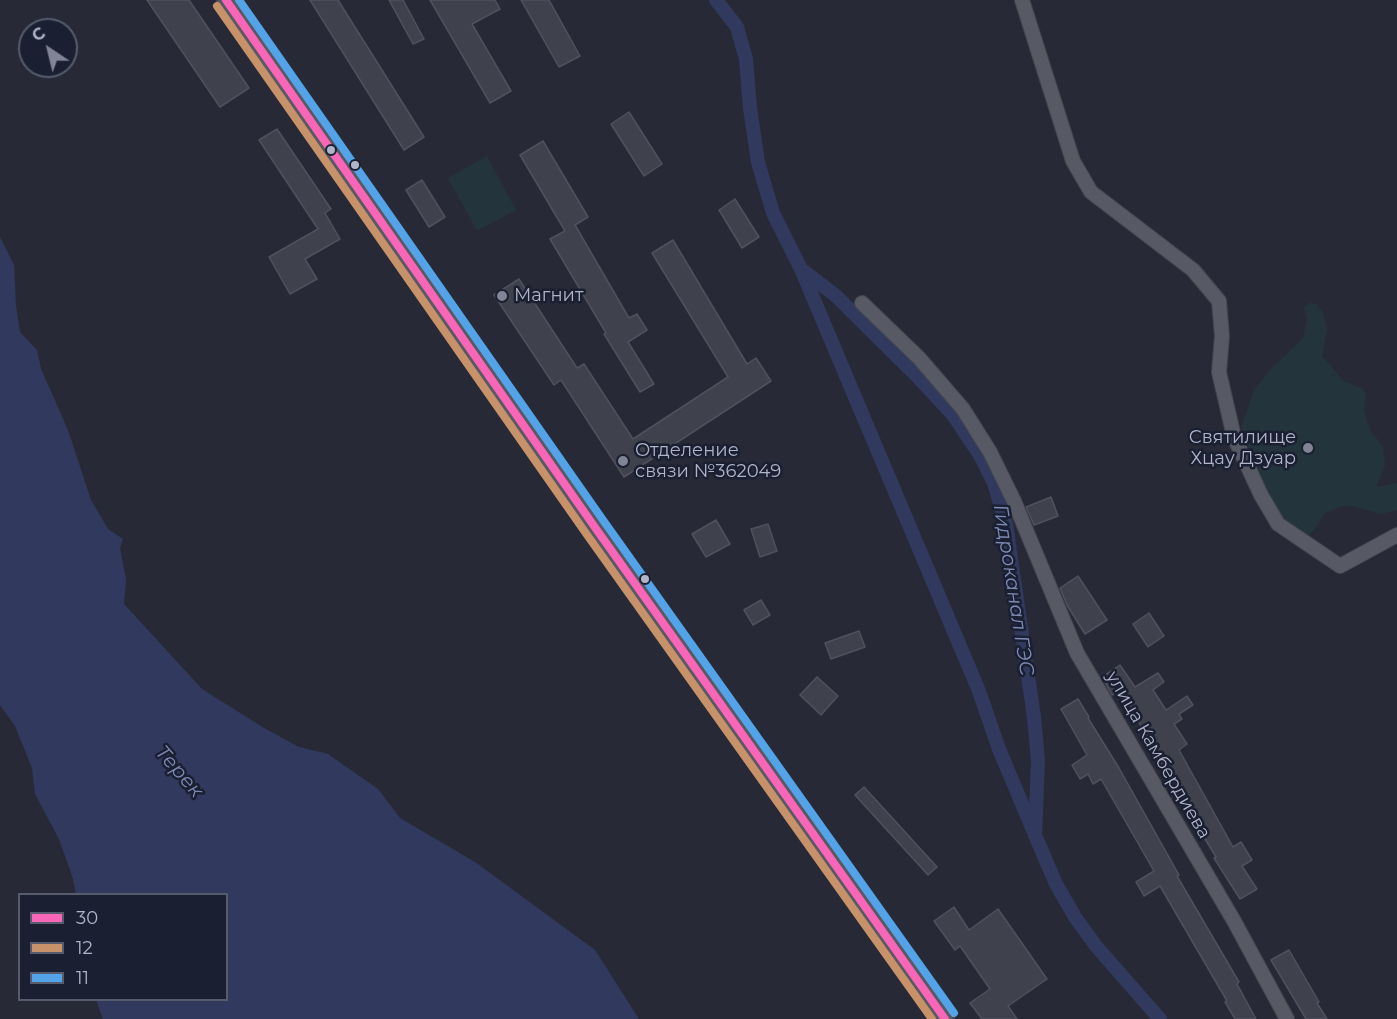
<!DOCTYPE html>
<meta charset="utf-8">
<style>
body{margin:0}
#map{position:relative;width:1397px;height:1019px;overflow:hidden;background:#272a36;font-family:Montserrat,sans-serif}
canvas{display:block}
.legend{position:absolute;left:18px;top:893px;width:210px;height:108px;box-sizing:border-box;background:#1a1f31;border:2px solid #565b6d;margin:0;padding:8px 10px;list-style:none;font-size:18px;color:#b0b4c8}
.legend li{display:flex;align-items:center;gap:12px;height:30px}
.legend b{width:30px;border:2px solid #565b6d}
.north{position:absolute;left:18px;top:18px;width:60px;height:60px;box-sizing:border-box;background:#1a1f31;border:2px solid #565b6d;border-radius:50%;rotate:325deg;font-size:16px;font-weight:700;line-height:24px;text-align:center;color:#b0b4c8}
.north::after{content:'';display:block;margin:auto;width:21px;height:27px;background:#808495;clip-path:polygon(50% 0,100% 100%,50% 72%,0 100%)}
</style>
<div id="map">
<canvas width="1397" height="1019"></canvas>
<ul class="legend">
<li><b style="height:8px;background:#fa66b7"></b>30</li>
<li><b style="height:8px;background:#c7916a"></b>12</li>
<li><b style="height:8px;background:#53a3e8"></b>11</li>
</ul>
<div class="north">С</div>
</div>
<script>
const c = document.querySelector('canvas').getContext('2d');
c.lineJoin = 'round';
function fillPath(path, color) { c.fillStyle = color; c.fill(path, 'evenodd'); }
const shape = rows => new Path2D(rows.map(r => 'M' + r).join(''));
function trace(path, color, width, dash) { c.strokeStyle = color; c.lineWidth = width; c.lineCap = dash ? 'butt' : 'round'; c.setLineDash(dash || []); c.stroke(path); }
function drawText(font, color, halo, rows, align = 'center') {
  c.font = font + ' Montserrat,sans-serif'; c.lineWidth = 5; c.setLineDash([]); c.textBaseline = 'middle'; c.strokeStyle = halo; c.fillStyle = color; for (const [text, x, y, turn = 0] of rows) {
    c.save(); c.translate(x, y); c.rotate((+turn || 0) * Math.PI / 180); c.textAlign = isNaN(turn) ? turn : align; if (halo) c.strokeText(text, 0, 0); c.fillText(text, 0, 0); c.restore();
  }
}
const green = shape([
 [487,156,516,210,477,231,448,178],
 [1310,303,1317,304,1323,313,1327,329,1322,356,1344,381,1361,388,1366,394,1364,410,1366,418,1370,429,1383,447,1385,466,1376,487,1397,483,1397,510,1381,514,1353,506,1342,506,1324,514,1315,529,1306,539,1290,526,1273,507,1260,479,1241,427,1254,390,1269,371,1303,338,1307,318,1303,307]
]);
const water = shape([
 [0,237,14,265,16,306,20,332,37,350,41,369,68,430,91,500,108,529,123,539,120,548,126,579,124,604,202,689,264,728,299,747,328,754,378,789,400,818,475,862,595,950,639,1019,103,1019,96,1000,226,1000,226,894,76,894,73,879,59,839,35,794,32,768,15,726,0,705]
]);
const canal = shape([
 [716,0,737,27,746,59,750,108,758,162,773,213,801,269,835,295,917,376,954,416,980,455,994,483,1006,524,1034,717,1038,761,1035,835,1056,884,1075,917,1096,946,1160,1019],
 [801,269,979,691,999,749,1033,830]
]);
const building = shape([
 [147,0,189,0,249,88,220,107,147,0],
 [310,0,338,0,424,137,404,150,310,0],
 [389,0,403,0,424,39,413,44,389,0],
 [430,0,495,0,500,9,472,24,511,91,490,103,430,0],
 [521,0,549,0,580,56,559,67,521,0],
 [629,112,662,164,644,176,611,124,629,112],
 [277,129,331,209,325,213,340,239,305,259,317,279,290,294,269,257,318,229,259,140,277,129],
 [543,141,588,217,575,225,629,318,637,314,647,330,628,342,654,384,640,392,604,334,606,333,550,239,565,231,520,155,543,141],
 [422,180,445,217,429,227,406,190,422,180],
 [735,199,759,237,742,248,719,210,735,199],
 [673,240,747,364,756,358,771,381,624,477,561,380,554,385,494,295,519,279,577,368,584,364,633,439,728,377,652,253,673,240],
 [1051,497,1058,516,1034,525,1026,507,1051,497],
 [716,520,730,544,706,557,692,534,716,520],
 [768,524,777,551,760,557,751,529,768,524],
 [1078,576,1107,620,1085,634,1067,605,1060,588,1078,576],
 [761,600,770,615,753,625,744,610,761,600],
 [1149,613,1164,636,1148,647,1133,624,1149,613],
 [859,631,865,647,831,659,825,643,859,631],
 [1120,665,1135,687,1158,673,1164,682,1153,690,1166,710,1187,696,1193,705,1179,714,1182,719,1174,724,1187,744,1179,750,1233,847,1241,842,1252,860,1242,866,1257,889,1240,899,1214,858,1216,857,1199,829,1202,828,1166,766,1164,767,1153,749,1155,748,1138,721,1139,720,1120,690,1112,695,1102,677,1120,665],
 [817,677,838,696,821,715,800,695,817,677],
 [1078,699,1089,717,1088,718,1119,768,1179,875,1177,876,1239,982,1237,984,1256,1019,1235,1019,1225,1002,1227,1001,1160,886,1144,896,1136,882,1154,871,1101,779,1093,784,1088,774,1080,779,1072,765,1087,755,1061,709,1078,699],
 [864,787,937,867,928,875,855,795,864,787],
 [954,907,969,930,998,909,1047,979,1008,1006,1017,1019,982,1019,970,1003,990,989,960,946,955,950,934,921,954,907],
 [1289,950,1319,1002,1317,1003,1327,1019,1306,1019,1271,960,1289,950]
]);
const minor = shape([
 [1022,0,1073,161,1091,192,1193,270,1219,301,1222,336,1219,372,1234,437,1261,495,1278,524,1340,566,1397,535],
 [862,303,919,358,963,409,990,452,1014,501,1077,653,1234,921,1287,1019]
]);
const tertiary = shape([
 [226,0,594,526,945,1019]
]);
const bus1 = shape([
 [226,0,594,526,945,1019]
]);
const bus2 = shape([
 [217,6,585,532,932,1019]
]);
const bus3 = shape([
 [239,0,603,520,954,1013]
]);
const markers = [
 [331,150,5,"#b0b4c8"],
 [355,165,5,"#b0b4c8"],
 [502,296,6,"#808495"],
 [1308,448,6,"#808495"],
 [623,461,6,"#808495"],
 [645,579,5,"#b0b4c8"]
];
const poiNames = [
 ["Магнит",514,296],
 ["Святилище",1296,438,"right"],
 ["Хцау Дзуар",1296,459,"right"],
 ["Отделение",635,451],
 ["связи №362049",635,472]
];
const streetNames = [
 ["улица Камбердиева",1158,755,60]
];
const waterNames = [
 ["Гидроканал ГЭС",1013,590,81],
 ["Терек",179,772,49]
];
fillPath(green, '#24343c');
fillPath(water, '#313a5e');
trace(canal, '#313a5e', 14);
fillPath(building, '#3f424c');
trace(building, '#4f515e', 1.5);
trace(minor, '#43464f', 16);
trace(tertiary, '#43464f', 20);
trace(minor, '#575964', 14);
trace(tertiary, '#575964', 16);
trace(bus1, '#fa66b7', 8);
trace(bus2, '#c7916a', 8);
trace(bus3, '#53a3e8', 8);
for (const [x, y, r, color] of markers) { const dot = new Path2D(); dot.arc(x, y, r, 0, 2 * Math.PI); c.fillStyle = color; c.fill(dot); trace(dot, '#1a1f31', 2); }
drawText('18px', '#b0b4c8', '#1a1f31', poiNames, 'left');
drawText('18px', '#b0b4c8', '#1a1f31', streetNames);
drawText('italic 20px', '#7e8ab6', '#1a1f31', waterNames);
</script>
